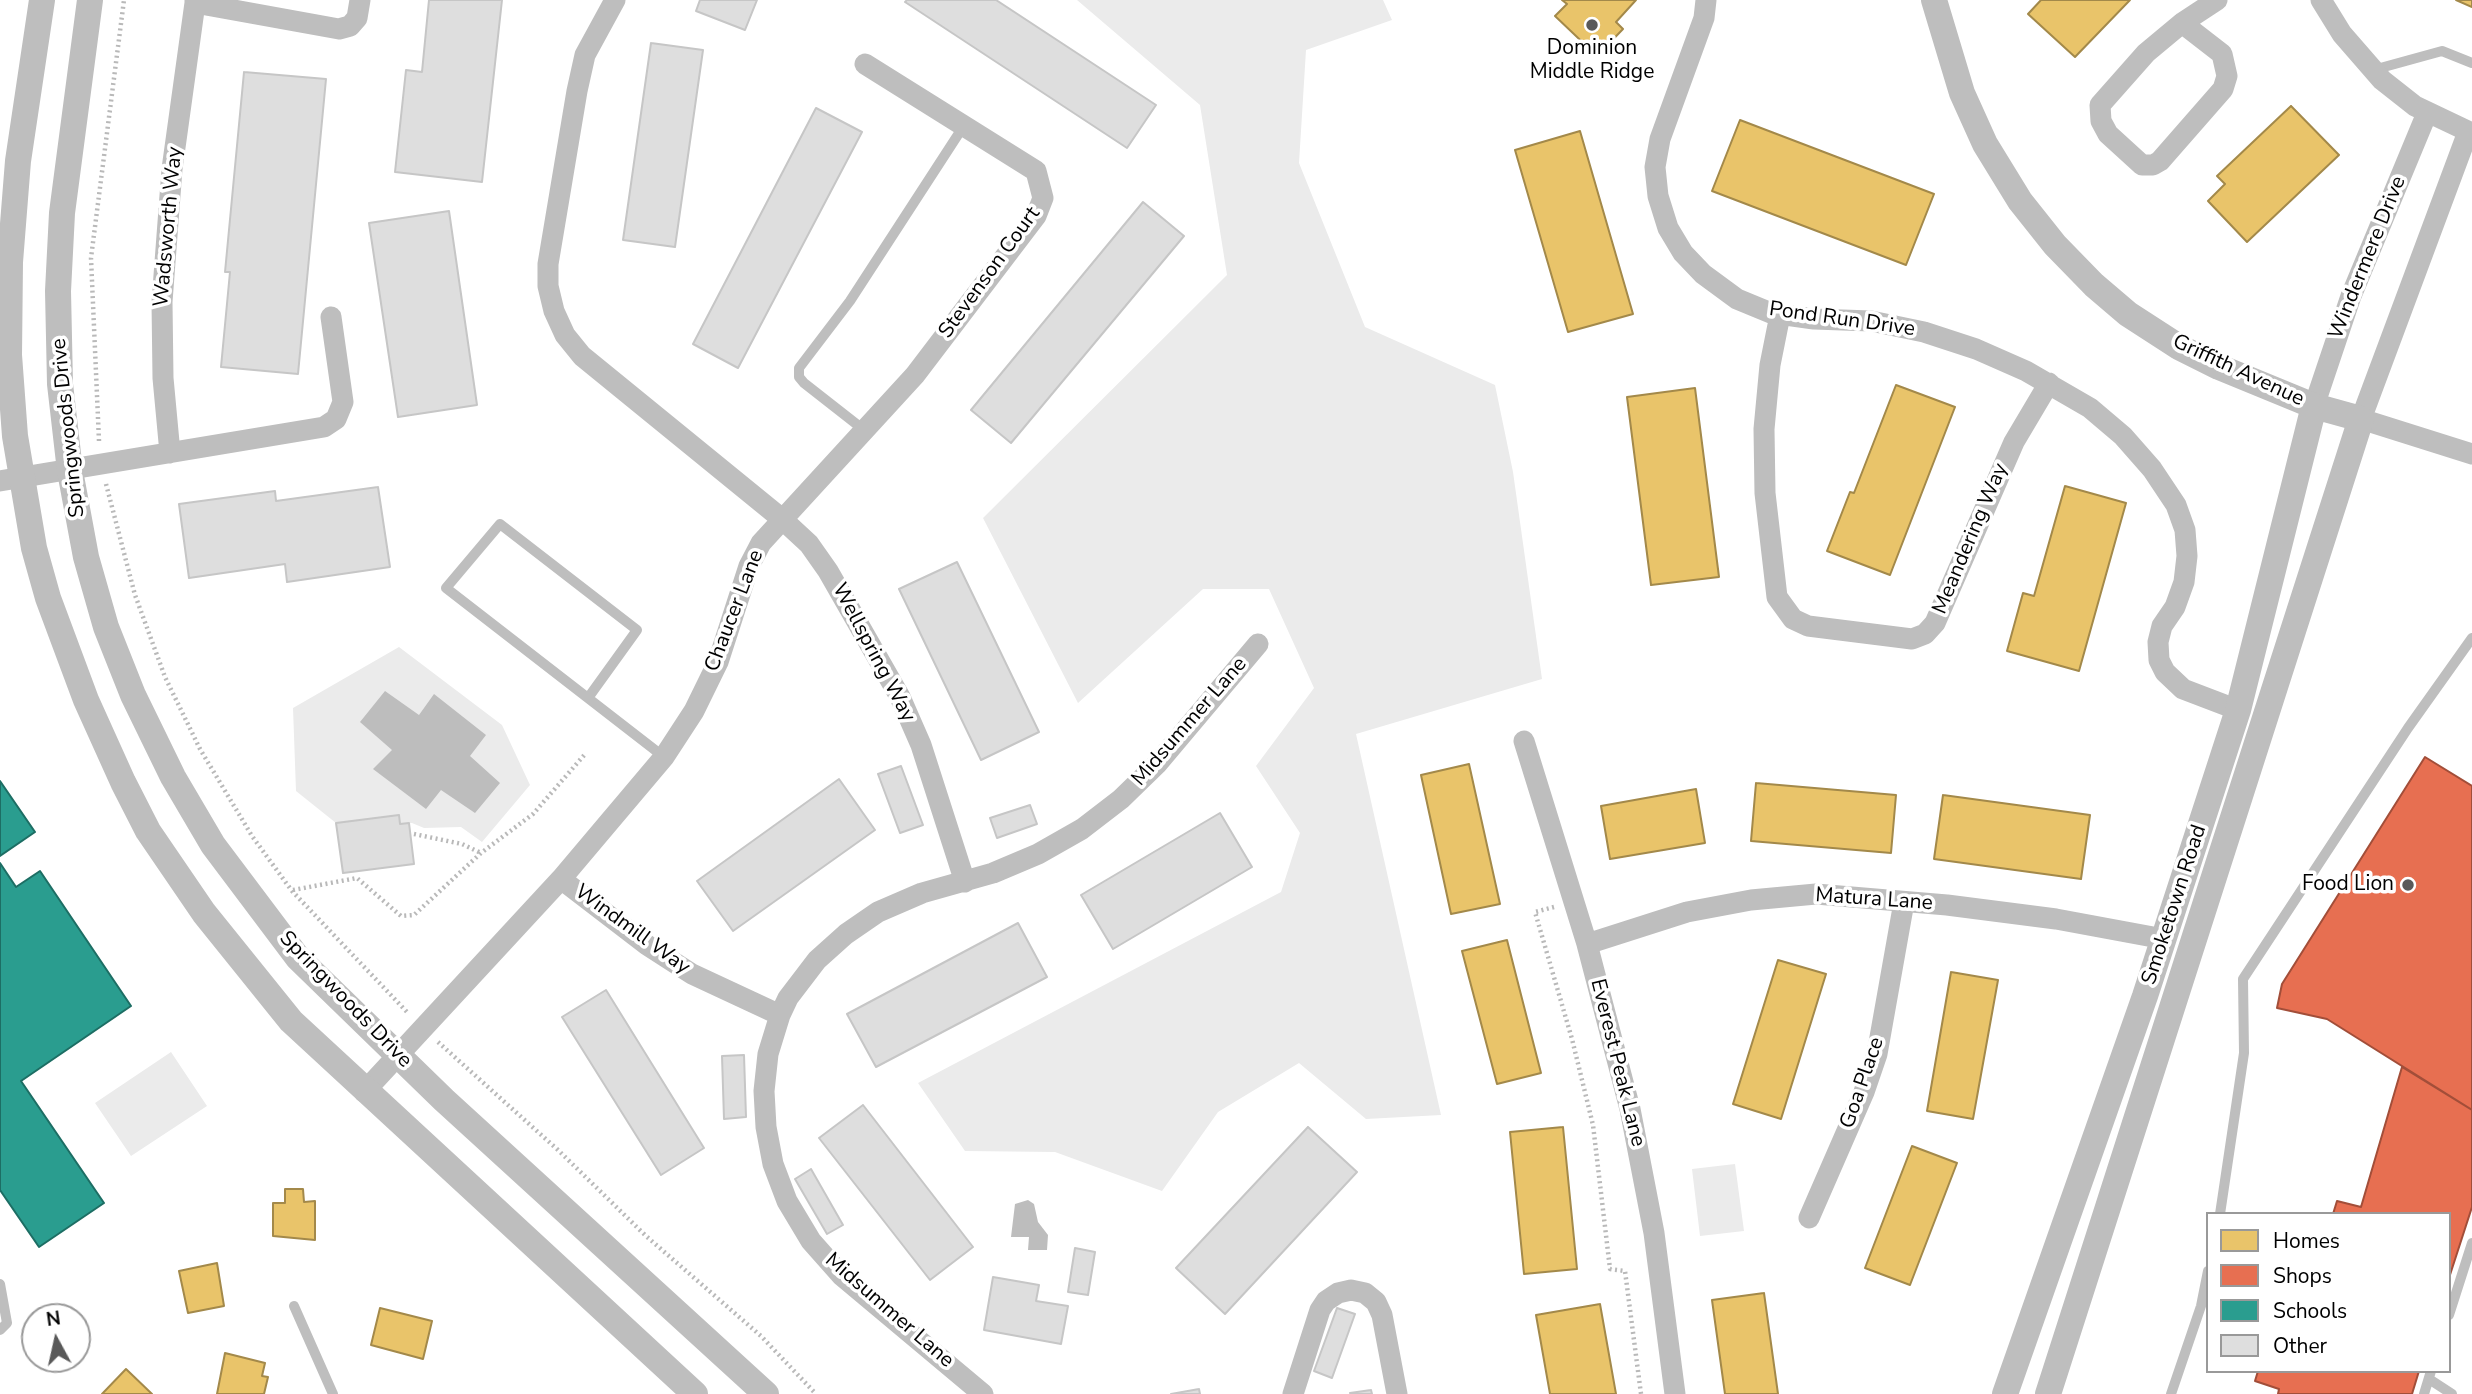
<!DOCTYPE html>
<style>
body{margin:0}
#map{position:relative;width:2472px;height:1394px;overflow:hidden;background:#fff;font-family:"Nunito Sans",sans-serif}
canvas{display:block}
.legend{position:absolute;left:2206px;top:1212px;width:245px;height:161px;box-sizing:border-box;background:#fff;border:2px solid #999;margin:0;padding:9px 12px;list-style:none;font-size:21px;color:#000}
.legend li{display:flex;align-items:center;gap:14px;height:35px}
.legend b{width:35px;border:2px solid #999}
.north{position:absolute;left:21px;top:1303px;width:70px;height:70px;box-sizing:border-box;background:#fff;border:2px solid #999;border-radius:50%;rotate:352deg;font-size:19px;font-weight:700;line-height:28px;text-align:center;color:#000}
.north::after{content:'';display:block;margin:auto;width:24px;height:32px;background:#595959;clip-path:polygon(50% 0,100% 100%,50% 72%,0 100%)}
</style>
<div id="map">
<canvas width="2472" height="1394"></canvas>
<ul class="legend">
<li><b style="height:19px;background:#e9c46a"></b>Homes</li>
<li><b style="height:19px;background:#e76f51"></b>Shops</li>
<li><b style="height:19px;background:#2a9d8f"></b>Schools</li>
<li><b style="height:19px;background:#dedede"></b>Other</li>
</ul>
<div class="north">N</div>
</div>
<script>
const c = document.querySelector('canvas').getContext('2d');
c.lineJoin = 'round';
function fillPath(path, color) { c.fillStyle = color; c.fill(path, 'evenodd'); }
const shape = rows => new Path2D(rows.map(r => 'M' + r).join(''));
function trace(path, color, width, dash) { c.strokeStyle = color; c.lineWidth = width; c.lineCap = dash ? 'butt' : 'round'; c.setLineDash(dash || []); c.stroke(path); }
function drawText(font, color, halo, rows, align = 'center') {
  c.font = font + ' "Nunito Sans",sans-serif'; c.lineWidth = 7; c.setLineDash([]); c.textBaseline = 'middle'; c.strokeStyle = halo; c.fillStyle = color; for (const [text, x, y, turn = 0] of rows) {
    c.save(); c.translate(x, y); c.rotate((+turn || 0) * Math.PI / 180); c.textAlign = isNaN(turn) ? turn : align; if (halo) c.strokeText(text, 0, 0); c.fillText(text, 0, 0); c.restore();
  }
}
const green = shape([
 [1077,0,1383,0,1392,20,1306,50,1299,163,1365,327,1495,385,1513,472,1542,679,1356,734,1441,1115,1366,1119,1299,1063,1218,1112,1162,1191,1055,1152,965,1151,918,1083,1281,892,1300,833,1256,766,1314,688,1269,589,1203,589,1078,703,983,518,1227,275,1200,105],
 [399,647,502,725,530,785,482,842,461,827,424,828,412,823,400,824,398,815,336,823,296,791,293,708],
 [171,1052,207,1106,131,1156,95,1103],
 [1735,1164,1744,1231,1700,1236,1692,1169]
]);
const water = shape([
 [385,691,419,715,434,694,486,735,470,756,500,783,475,813,441,790,426,809,373,769,392,750,360,722],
 [1028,1200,1034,1204,1038,1222,1048,1235,1047,1250,1028,1250,1029,1237,1011,1237,1015,1204]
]);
const homes = shape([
 [1562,0,1636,0,1616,22,1623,29,1597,56,1555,16,1567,4,1562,0],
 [2041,0,2130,0,2075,57,2028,14,2041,0],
 [2456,0,2472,0,2472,7,2456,0],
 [2291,106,2339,155,2247,242,2208,201,2225,184,2217,176,2291,106],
 [1740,120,1934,194,1906,265,1712,191,1740,120],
 [1580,131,1633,314,1568,332,1515,150,1580,131],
 [1896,385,1955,407,1890,575,1827,551,1850,492,1854,493,1896,385],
 [1695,388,1719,577,1651,585,1627,397,1695,388],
 [2065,486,2126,503,2079,671,2007,651,2023,593,2034,596,2065,486],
 [1469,764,1500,904,1451,914,1421,775,1469,764],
 [1756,783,1896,795,1891,853,1751,841,1756,783],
 [1696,789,1705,843,1610,859,1601,806,1696,789],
 [1943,795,2090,815,2081,879,1934,859,1943,795],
 [1507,940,1541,1073,1497,1084,1462,951,1507,940],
 [1778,960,1826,974,1781,1119,1733,1104,1778,960],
 [1951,972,1998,980,1973,1119,1927,1111,1951,972],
 [1563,1127,1577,1269,1524,1274,1510,1132,1563,1127],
 [1912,1146,1957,1163,1910,1285,1865,1268,1912,1146],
 [285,1189,303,1189,304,1202,315,1201,315,1240,273,1236,273,1203,285,1203,285,1189],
 [217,1263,224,1306,188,1313,179,1271,217,1263],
 [1764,1293,1778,1394,1725,1394,1712,1300,1764,1293],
 [1600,1304,1616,1394,1550,1394,1536,1315,1600,1304],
 [380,1308,432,1321,423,1359,371,1345,380,1308],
 [225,1353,265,1363,262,1376,268,1377,264,1394,217,1394,225,1353],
 [126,1369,152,1394,102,1394,126,1369]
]);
const shops = shape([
 [2425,757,2472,786,2472,1110,2327,1019,2277,1008,2282,984,2425,757],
 [2402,1067,2472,1110,2472,1207,2449,1278,2449,1214,2333,1214,2337,1201,2361,1207,2402,1067],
 [2258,1371,2419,1371,2412,1394,2278,1394,2279,1389,2255,1381,2258,1371]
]);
const schools = shape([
 [0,781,35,832,0,856,0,781],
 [0,863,16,887,40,871,131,1006,21,1081,104,1203,39,1247,0,1190,0,863]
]);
const building = shape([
 [429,0,502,0,482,182,395,172,406,70,422,72,429,0],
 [700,0,757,0,745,30,696,11,700,0],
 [907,0,996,0,1156,105,1127,148,905,2,907,0],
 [651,43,703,50,675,247,623,240,651,43],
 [244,72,326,79,298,374,221,367,230,272,225,272,244,72],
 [816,108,862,132,738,368,693,344,816,108],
 [1143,202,1184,236,1011,443,971,410,1143,202],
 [449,211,477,405,398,417,369,223,449,211],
 [378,487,390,567,287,582,285,564,189,578,179,504,275,491,276,501,378,487],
 [957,562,1039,732,981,760,899,589,957,562],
 [901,766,923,825,900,833,878,774,901,766],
 [839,779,875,830,733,931,697,881,839,779],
 [1030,805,1037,824,997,838,990,818,1030,805],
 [1220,813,1252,867,1113,949,1081,895,1220,813],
 [399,815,400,824,409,823,414,864,343,873,336,823,399,815],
 [1018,923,1047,977,876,1067,847,1014,1018,923],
 [606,990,704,1148,661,1175,562,1017,606,990],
 [744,1055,746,1117,724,1119,722,1056,744,1055],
 [863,1105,973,1247,930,1280,819,1138,863,1105],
 [1308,1127,1357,1172,1225,1314,1176,1268,1308,1127],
 [811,1169,843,1225,827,1234,795,1179,811,1169],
 [1075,1248,1095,1252,1088,1295,1068,1292,1075,1248],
 [993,1277,1039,1285,1036,1301,1068,1306,1061,1344,984,1330,993,1277],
 [1337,1308,1355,1314,1332,1378,1314,1371,1337,1308],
 [1199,1389,1200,1394,1171,1394,1199,1389],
 [1371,1390,1372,1394,1351,1394,1350,1393,1371,1390]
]);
const path = shape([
 [99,441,91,258,124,0],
 [106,484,135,595,165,677,200,749,252,836,292,891,407,1012],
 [414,834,462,844,481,853],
 [293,890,357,878,401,916,414,915,481,853,533,814,586,753],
 [1554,907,1535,912,1572,1039,1593,1125,1610,1269,1625,1271,1641,1394],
 [438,1042,558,1150,646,1236,761,1336,816,1394]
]);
const service = shape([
 [2373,70,2442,51,2472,63],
 [864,430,804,383,799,377,799,368,850,301,963,127],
 [588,698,637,630,500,524,446,588,664,757],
 [2220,1214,2244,1053,2243,979,2408,728,2472,638],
 [0,1284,7,1323,0,1330],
 [294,1306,333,1394],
 [2449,1315,2472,1243],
 [2429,1379,2452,1394],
 [2171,1394,2201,1306,2208,1271],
 [2424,1394,2431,1371]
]);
const minor = shape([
 [195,0,195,3,339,29,350,26,357,18,360,0],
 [615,0,585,55,577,91,548,264,548,286,554,311,565,335,582,356,782,519,809,544,828,571,900,697,921,745,965,882],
 [1706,0,1704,18,1660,139,1655,167,1658,196,1668,228,1683,253,1703,274,1737,299,1771,313,1814,319,1871,321,1924,332,1976,349,2026,371,2090,408,2123,436,2152,469,2176,505,2185,530,2187,556,2184,582,2175,607,2162,626,2158,642,2159,660,2165,672,2183,689,2238,710],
 [2321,0,2342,34,2382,80,2415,106,2472,133],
 [2182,23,2222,54,2227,76,2223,89,2160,161,2153,165,2142,165,2108,134,2101,121,2100,105,2146,53,2182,23],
 [2182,23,2217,0],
 [2468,132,2361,419,2472,454],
 [1780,315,1770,365,1764,429,1765,493,1777,597,1793,619,1808,626,1912,639,1925,634,1935,623,2014,442,2049,383],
 [2314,406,2351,296,2427,113],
 [170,453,163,378,162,302,172,169,195,3],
 [0,481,324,427,336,419,343,402,331,317],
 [1524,741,1587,944,1630,1109,1654,1233,1675,1394],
 [561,879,647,945,692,974,780,1015],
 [1587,944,1687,912,1751,900,1816,894,1947,905,2056,919,2164,939],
 [364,1092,561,879,664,757,694,711,718,662,749,566,761,543,915,375,1036,216,1043,198,1036,171,865,64],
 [1809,1218,1864,1092,1877,1054,1904,902],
 [983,1394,842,1276,811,1241,787,1201,773,1164,766,1127,764,1091,768,1054,780,1015,788,998,817,960,846,934,878,912,922,893,993,873,1038,854,1082,829,1121,799,1157,764,1258,644],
 [1293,1394,1320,1310,1326,1301,1338,1293,1351,1290,1365,1293,1376,1302,1382,1315,1397,1394]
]);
const tertiary = shape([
 [42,0,18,161,10,262,9,355,15,436,34,548,48,598,86,700,123,782,148,831,204,913,291,1021,695,1394],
 [90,0,62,213,58,291,60,384,70,471,86,557,106,627,133,695,173,777,213,845,298,958,444,1100,766,1394],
 [1934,0,1962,93,1985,144,2020,201,2055,245,2094,285,2128,314,2179,347,2219,367,2314,406,2361,419,2048,1394],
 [2005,1394,2145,996,2238,710,2314,406]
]);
const markers = [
 [1592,25,7,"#595959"],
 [2408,885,7,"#595959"]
];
const poiNames = [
 ["Dominion",1592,49],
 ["Middle Ridge",1592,73],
 ["Food Lion",2394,885,"right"]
];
const streetNames = [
 ["Wadsworth Way",169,227,-85],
 ["Windermere Drive",2368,258,-68],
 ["Stevenson Court",990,273,-54],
 ["Pond Run Drive",1842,320,8],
 ["Griffith Avenue",2238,371,25],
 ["Springwoods Drive",69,428,-96],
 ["Meandering Way",1971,539,-67],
 ["Chaucer Lane",735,611,-69],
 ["Wellspring Way",873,653,62],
 ["Midsummer Lane",1190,722,-49],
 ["Matura Lane",1874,900,4],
 ["Smoketown Road",2175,905,-72],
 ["Windmill Way",632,930,36],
 ["Springwoods Drive",345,1000,46],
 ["Everest Peak Lane",1617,1063,76],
 ["Goa Place",1863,1083,-71],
 ["Midsummer Lane",889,1311,41]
];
fillPath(green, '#ebebeb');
fillPath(water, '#bdbdbd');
fillPath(homes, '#e9c46a');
trace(homes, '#a3894a', 2);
fillPath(shops, '#e76f51');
trace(shops, '#a24e39', 2);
fillPath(schools, '#2a9d8f');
trace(schools, '#1d6e64', 2);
fillPath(building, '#dedede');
trace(building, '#c6c6c6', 2);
trace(path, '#b9b9b9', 4.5, [2, 3.5]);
trace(service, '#bebebe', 10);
trace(minor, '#bebebe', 21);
trace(tertiary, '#bebebe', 26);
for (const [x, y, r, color] of markers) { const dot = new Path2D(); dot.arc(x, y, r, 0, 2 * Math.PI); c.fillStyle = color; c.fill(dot); trace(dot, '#fff', 2.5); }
drawText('21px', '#000', '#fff', poiNames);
drawText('21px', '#000', '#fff', streetNames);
</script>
